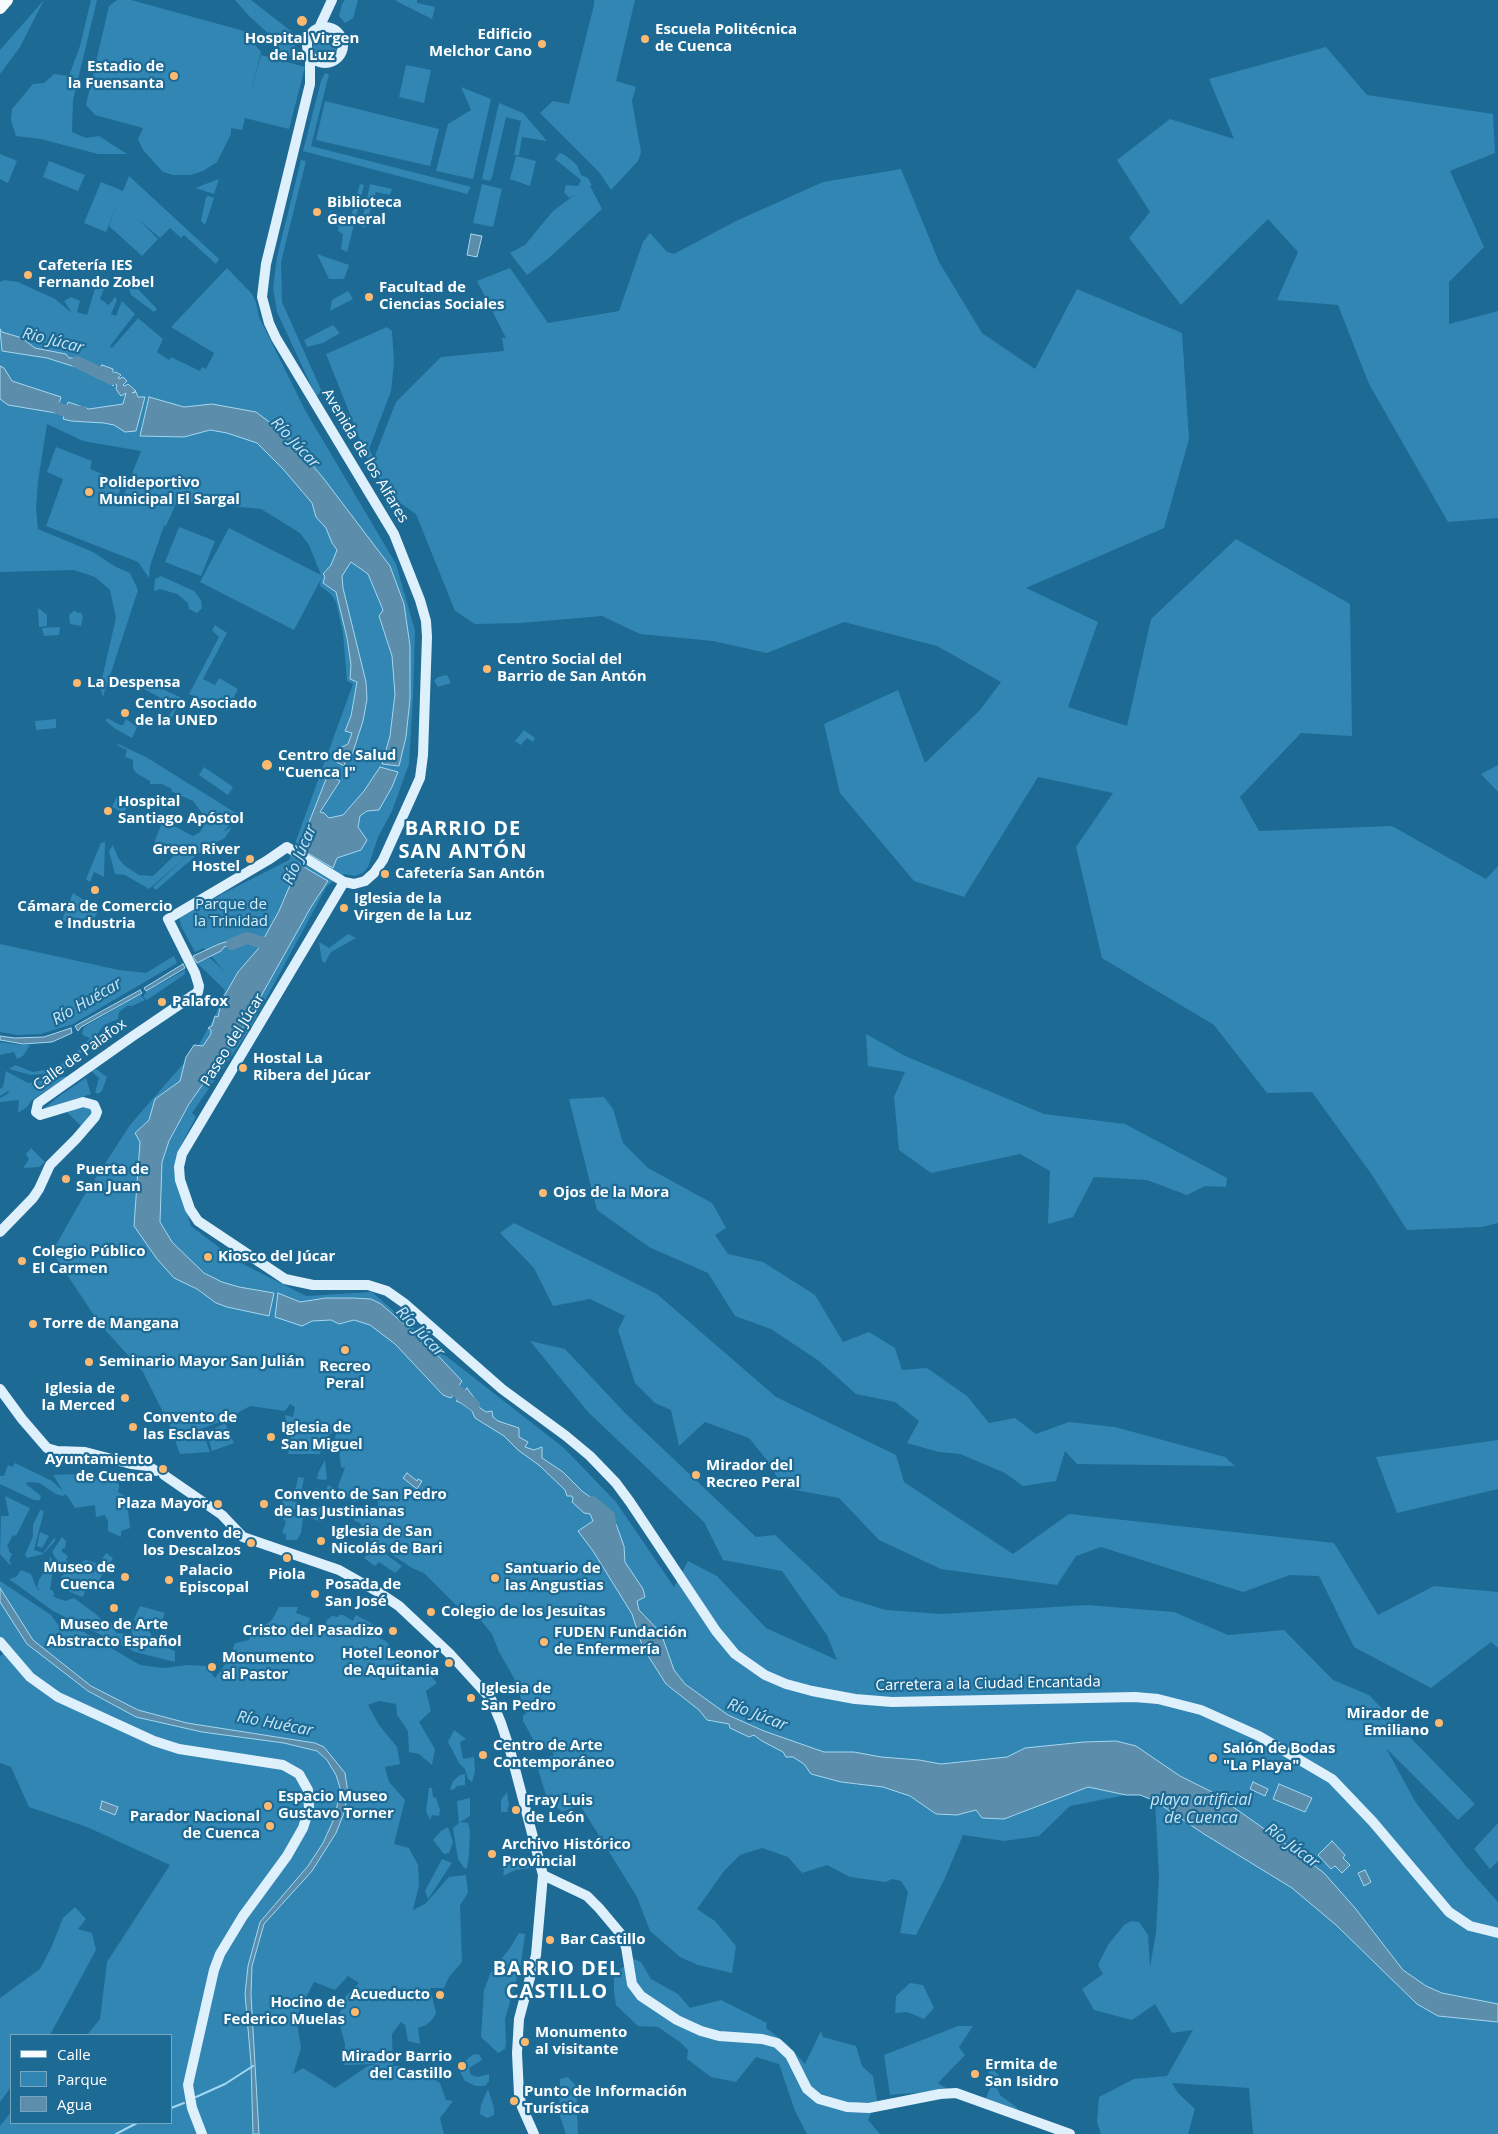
<!DOCTYPE html>
<meta charset="utf-8">
<style>
body{margin:0}
#map{position:relative;width:1498px;height:2134px;overflow:hidden;background:#1d6a95;font-family:"Open Sans",sans-serif}
canvas{display:block}
.legend{position:absolute;left:10px;top:2034px;width:162px;height:90px;box-sizing:border-box;background:#1d6a95;border:1px solid #77a6bf;margin:0;padding:6px 9px;list-style:none;font-size:15px;color:#fff}
.legend li{display:flex;align-items:center;gap:10px;height:25px}
.legend b{width:25px;border:1px solid #77a6bf}
</style>
<div id="map">
<canvas width="1498" height="2134"></canvas>
<ul class="legend">
<li><b style="height:6px;background:#f9fcff"></b>Calle</li>
<li><b style="height:14px;background:#3286b3"></b>Parque</li>
<li><b style="height:14px;background:#5c8eab"></b>Agua</li>
</ul>
</div>
<script>
const c = document.querySelector('canvas').getContext('2d');
c.lineJoin = 'round';
function fillPath(path, color) { c.fillStyle = color; c.fill(path, 'evenodd'); }
const shape = rows => new Path2D(rows.map(r => 'M' + r).join(''));
function trace(path, color, width, dash) { c.strokeStyle = color; c.lineWidth = width; c.lineCap = dash ? 'butt' : 'round'; c.setLineDash(dash || []); c.stroke(path); }
function drawText(font, color, halo, rows, align = 'center') {
  c.font = font + ' "Open Sans",sans-serif'; c.lineWidth = 4.5; c.setLineDash([]); c.textBaseline = 'middle'; c.strokeStyle = halo; c.fillStyle = color; for (const [text, x, y, turn = 0] of rows) {
    c.save(); c.translate(x, y); c.rotate((+turn || 0) * Math.PI / 180); c.textAlign = isNaN(turn) ? turn : align; if (halo) c.strokeText(text, 0, 0); c.fillText(text, 0, 0); c.restore();
  }
}
const green = shape([
 [44,0,20,47,0,74,0,50],
 [91,0,97,0,73,100,72,132,86,138,99,136,127,154,98,154,41,139,16,136,11,120,12,109,33,84,44,83,54,74,69,76,80,46],
 [117,0,131,0,244,31,261,52,250,96,261,55,305,67,289,129,245,118,242,130,231,128,231,134,217,162,203,171,191,175,173,175,163,172,143,150,138,139,143,128,95,115,86,105,109,6],
 [235,0,251,0,296,35,294,58,277,51,278,42,250,17],
 [345,0,358,0,353,18,345,23,339,16,342,4],
 [396,0,417,0,417,3,435,7,432,19,396,1],
 [594,0,635,0,616,81,636,87,632,101,641,152,638,161,611,190,599,172,540,113,553,101,569,104,594,5],
 '313 46a12 12 0 1 1 24 0a12 12 0 1 1-24 0Z',
 [1326,47,1367,95,1493,114,1495,153,1450,171,1484,247,1449,282,1449,324,1498,311,1498,518,1448,522,1369,384,1338,305,1277,300,1298,252,1268,219,1181,305,1129,238,1150,212,1117,160,1170,119,1234,139,1209,79],
 [406,65,431,70,424,103,399,97],
 [325,73,329,74,311,146,471,187,467,194,303,151,321,81],
 [461,87,491,99,473,179,436,171,448,124,471,110],
 [325,101,439,129,430,166,316,140],
 [499,103,523,113,547,141,522,137,519,155,514,155,521,121,506,117,492,177,490,181,482,179],
 [560,153,565,155,577,165,581,175,588,178,592,186,590,186,602,209,549,258,527,275,510,253,525,245,553,211,576,194,569,198,564,192,566,185,578,186,581,180,555,159],
 [0,154,17,161,8,183,0,179],
 [516,156,536,161,530,186,510,179],
 [301,160,306,161,281,262,282,302,322,392,316,396,277,312,273,288,277,257],
 [49,161,85,175,78,191,43,177],
 [901,169,939,262,982,333,1035,369,1077,289,1182,333,1189,439,1164,528,1026,588,1098,622,1068,707,1127,726,1151,619,1236,539,1350,604,1352,736,1301,733,1240,797,1259,831,1392,826,1486,879,1498,866,1498,1223,1482,1227,1407,1230,1372,1175,1312,1092,1267,1093,1214,1025,1102,958,1076,847,1113,793,1038,777,964,897,914,881,840,793,824,724,898,690,925,763,980,710,1001,682,937,646,844,622,767,653,713,641,640,634,602,616,520,623,475,624,455,611,416,514,400,503,388,509,374,459,369,462,326,354,387,327,392,331,394,363,391,391,369,449,374,458,396,402,441,357,504,351,502,338,506,338,477,281,510,268,548,323,619,311,643,242,650,233,667,252,674,254,734,222,823,182],
 [129,176,219,259,216,264,184,235,181,238,170,228,160,238,138,219,158,239,142,256,109,226,118,202,106,232,84,223,101,182,123,191],
 [219,179,214,194,195,188],
 [360,184,364,185,347,252,341,249,343,234,338,231,339,227,327,222,330,211,351,217],
 [370,184,392,189,390,195,376,192,365,228,361,226],
 [482,184,502,189,493,227,473,223],
 [209,196,214,198,205,225,201,221,206,197],
 [317,254,349,265,344,279,329,279],
 [227,268,252,294,256,302,259,317,305,410,396,564,415,631,413,696,409,764,392,811,378,837,368,867,363,873,355,876,344,874,327,886,248,1032,192,1113,196,1117,181,1145,174,1168,191,1226,237,1261,306,1296,372,1292,441,1352,564,1448,616,1502,674,1587,688,1561,717,1576,766,1628,837,1660,827,1635,782,1571,723,1560,704,1522,588,1412,530,1341,565,1349,625,1413,756,1537,775,1535,840,1596,886,1610,942,1614,1087,1605,1174,1612,1228,1635,1284,1630,1333,1680,1369,1695,1475,1804,1458,1820,1386,1748,1416,1803,1465,1865,1498,1902,1498,2134,1253,2134,1249,2088,1172,2083,1178,2093,1195,2109,1188,2134,1101,2134,1097,2122,1099,2097,1134,2079,1167,2076,1193,2030,1172,2033,1155,2004,1132,2020,1094,2010,1082,1989,1103,1974,1098,1965,1108,1945,1124,1925,1131,1921,1139,1922,1148,1935,1150,1967,1156,1933,1159,1877,1155,1801,1140,1795,1126,1795,1070,1806,1039,1836,1004,1841,963,1835,945,1878,916,1935,900,1933,908,1892,901,1881,892,1879,886,1882,850,1877,827,1865,802,1873,788,1857,762,1848,740,1855,724,1871,697,1909,715,1921,736,1946,732,1973,698,1965,680,1957,650,1931,637,1897,580,1805,562,1812,547,1799,536,1762,554,1755,550,1747,539,1750,523,1721,523,1715,526,1714,514,1678,499,1652,492,1634,473,1611,456,1605,424,1573,412,1568,374,1543,367,1537,360,1523,353,1520,356,1516,366,1517,362,1513,378,1506,379,1491,375,1490,370,1496,354,1502,346,1496,341,1497,338,1486,345,1468,341,1467,339,1450,333,1445,338,1427,322,1442,320,1454,288,1454,291,1440,287,1430,285,1415,293,1417,295,1407,290,1404,285,1411,250,1406,225,1420,176,1438,143,1372,99,1323,52,1252,82,1199,130,1125,197,1048,215,1016,225,990,197,963,210,958,225,972,204,948,195,952,181,926,179,916,289,860,353,684,347,681,343,633,336,602,331,594,320,586,321,579,294,630,200,582,229,528,321,575,309,545,300,533,261,509,177,501,166,526,162,525,164,526,150,566,149,578,138,562,46,526,63,479,47,472,56,447,92,461,90,469,123,483,114,505,119,507,141,451,83,441,47,424,38,481,36,508,38,529,93,552,116,567,130,573,138,590,103,697,100,687,116,618,110,590,95,577,74,570,0,572,0,282,4,280,18,282,55,299,72,313,64,301,71,297,80,301,77,312,87,315,96,285,104,289,100,299,109,305,115,297,117,300,111,314,116,316,122,301,135,314,110,346,112,348,138,318,163,339,157,352,169,360,171,357,200,371,202,367,206,369,214,353,171,327],
 [133,284,157,309,154,312,131,295,129,288],
 [348,291,353,299,330,311,332,300],
 [333,325,340,333,323,343,307,347,304,340],
 [179,527,215,541,201,576,165,562],
 [161,576,194,591,201,600,202,608,197,613,189,609,188,603,177,594,160,589,154,591,155,579],
 [38,608,47,615,47,626,39,627],
 [75,610,77,613,80,612,83,616,81,626,70,624,69,615],
 [215,625,227,633,203,679,215,685,219,678,238,689,227,711,189,694,219,637,212,630],
 [60,627,59,635,44,636,42,628],
 [447,675,451,683,438,687,434,681,438,677],
 [147,682,182,698,167,726,163,724,176,706,144,689],
 [107,718,120,725,123,725,126,719,137,727,132,738,114,728,106,721],
 [56,719,56,728,36,730,35,721],
 [524,730,535,738,533,742,527,738,521,745,515,741],
 [118,744,146,757,239,815,223,832,232,827,225,838,206,847,156,890,153,887,188,855,149,889,125,875,115,874,109,851,113,845,118,858,125,866,139,875,153,876,178,852,154,843,163,820,193,836,200,832,207,820,193,801,171,791,172,789,162,784,150,784,150,781,136,773,133,768,133,760,125,757,127,750,117,745],
 [1498,765,1498,792,1481,774],
 [204,767,233,787,228,795,199,775],
 [117,796,129,802,124,813,112,807],
 [105,842,104,877,94,872,90,882,86,879,101,843],
 [73,893,99,910,88,929,62,920],
 [348,934,356,938,331,952,325,963,322,961,319,942,329,948],
 [0,944,119,970,146,973,174,956,177,963,73,1024,41,1034,17,1035,0,1032],
 [185,970,185,974,147,1000,143,997,147,991],
 [141,994,141,996,145,1000,132,1006,127,1006,119,1012,118,1019,104,1025,90,1044,66,1068,49,1073,31,1075,9,1069,15,1065,33,1072,55,1068,71,1058,90,1038,84,1036,82,1033,84,1027],
 [866,1034,905,1056,1044,1114,1125,1124,1227,1178,1226,1187,1205,1186,1187,1195,1147,1180,1094,1177,1073,1217,1048,1224,1050,1171,1020,1154,931,1173,899,1150,894,1097,905,1072,868,1066],
 [0,1042,22,1045,30,1045,23,1056,17,1059,14,1052,0,1055],
 [96,1069,107,1077,102,1091,98,1094,95,1092,99,1078,91,1071],
 [6,1071,28,1083,68,1076,31,1101,27,1107,18,1113,19,1100,0,1102,0,1098,9,1093,8,1091,0,1096,0,1089,3,1087],
 [86,1078,91,1094,42,1110,62,1094],
 [604,1097,613,1109,623,1143,648,1168,712,1203,726,1228,715,1235,728,1254,763,1262,815,1295,843,1342,869,1332,895,1348,902,1370,927,1368,967,1396,989,1423,1015,1418,1036,1434,1069,1422,1115,1427,1225,1457,1235,1466,1077,1464,1065,1451,1056,1481,1023,1486,1005,1473,960,1454,939,1452,907,1443,919,1421,895,1402,856,1394,819,1361,771,1329,735,1316,708,1273,649,1247,597,1210,569,1099],
 [88,1105,93,1113,81,1126,65,1110],
 [31,1148,45,1162,39,1167,23,1168,29,1159,26,1154],
 [514,1223,657,1294,776,1397,896,1455,904,1482,1013,1554,1069,1514,1334,1543,1378,1615,1434,1586,1498,1592,1498,1648,1491,1642,1431,1688,1354,1647,1319,1576,1290,1575,1243,1592,1101,1547,1076,1556,1057,1585,941,1569,879,1540,839,1498,784,1488,766,1459,749,1438,705,1422,679,1446,671,1410,655,1403,635,1383,618,1330,625,1316,590,1299,553,1306,534,1268,500,1233],
 [225,1423,234,1443,212,1451,207,1433],
 [204,1436,210,1452,180,1454,175,1440],
 [1498,1440,1498,1489,1397,1513,1376,1457],
 [325,1460,327,1478,325,1480,317,1479,318,1473],
 [15,1463,52,1481,63,1491,53,1475,75,1474,77,1471,84,1472,87,1477,118,1481,119,1487,118,1492,125,1496,123,1498,128,1510,130,1528,121,1531,121,1537,108,1531,108,1521,105,1515,96,1517,95,1505,75,1508,66,1494,63,1496,56,1494,39,1483,28,1482,26,1484,41,1496,40,1500,34,1500,0,1484,0,1476,4,1476,8,1465,12,1467],
 [298,1477,304,1478,300,1499,294,1498],
 [328,1485,337,1490,339,1500,323,1496,314,1488,326,1490],
 [5,1496,30,1508,16,1536,13,1535,7,1546,9,1549,9,1552,12,1554,9,1561,11,1562,10,1565,0,1554,1,1516,9,1516],
 [283,1500,297,1502,296,1509,293,1509,293,1516,303,1518,301,1533,297,1540,286,1540,286,1534,282,1533,286,1522,280,1515],
 [313,1505,325,1509,322,1522,310,1518],
 [40,1510,44,1511,34,1550,43,1553,55,1537,55,1541,43,1554,27,1558,25,1555,33,1536,33,1525],
 [40,1532,49,1536,42,1548,37,1546],
 [62,1537,66,1541,65,1548,62,1549,62,1552,68,1556,66,1560,69,1562,63,1570,60,1570,58,1562,52,1552],
 [375,1546,402,1566,395,1573,379,1562,375,1566,364,1558],
 [106,1553,113,1558,94,1588,87,1586,83,1597,70,1592,61,1577,71,1567,86,1560,96,1563,92,1575],
 [50,1556,54,1565,50,1589,53,1591,55,1596,52,1595,54,1597,65,1601,74,1598,97,1615,103,1622,113,1623,116,1633,132,1634,131,1625,149,1631,157,1644,175,1651,175,1662,135,1652,53,1611,9,1579,16,1577,21,1570,31,1574,37,1589,43,1591,37,1588,39,1580,49,1564],
 [0,1581,51,1615,59,1626,84,1632,140,1665,163,1668,187,1665,206,1666,215,1678,230,1658,235,1643,249,1640,251,1635,272,1620,279,1607,298,1607,296,1613,310,1618,308,1626,316,1632,324,1630,327,1620,332,1616,338,1617,339,1615,343,1615,353,1621,356,1615,382,1629,379,1638,386,1641,407,1670,411,1667,418,1668,421,1665,437,1683,426,1691,431,1711,419,1722,435,1749,432,1765,419,1754,409,1752,408,1731,397,1715,396,1704,379,1701,368,1705,379,1725,397,1747,400,1764,385,1767,389,1782,405,1800,394,1844,409,1848,418,1865,419,1886,413,1910,425,1904,449,1877,466,1875,468,1893,460,1905,462,1962,449,1977,444,1988,430,1988,436,2013,432,2020,426,2025,418,2028,420,2044,408,2041,405,2025,401,2022,392,2034,393,2066,401,2066,409,2072,422,2072,440,2083,446,2100,453,2101,440,2118,444,2134,0,2134,0,2126,11,2112,11,2123,171,2123,171,2035,87,2035,100,2019,107,1962,170,1865,87,1827,29,1807,11,1767,0,1763,0,1656,8,1651,0,1637],
 [348,1976,359,1983,346,1996,338,2018,345,2044,344,2065,376,2064,368,2066,335,2088,303,2068,293,2074,301,2048,296,2017,314,1982,335,1990],
 [140,1606,165,1613,159,1629,136,1623,134,1619],
 [454,1730,466,1739,460,1742,463,1759,474,1757,475,1771,472,1782,468,1779,465,1769,459,1763,448,1742],
 [465,1774,465,1785,457,1786,453,1790,450,1789,453,1781,460,1775],
 [429,1788,432,1788,433,1797,436,1798,440,1810,439,1816,432,1815,430,1820,426,1811],
 [507,1792,509,1806,507,1808,508,1812,501,1812,501,1800],
 [470,1798,470,1816,460,1822,468,1823,470,1831,469,1854,467,1868,464,1868,458,1859,453,1828,459,1823,457,1801],
 [1498,1823,1498,1861,1490,1869,1474,1849],
 [448,1827,453,1842,449,1853,444,1854,433,1840,441,1831],
 [528,1856,532,1868,515,1870,503,1876,504,1871,501,1861],
 [442,1859,452,1863,428,1899,425,1891],
 [75,1907,86,1919,78,1929,92,1933,96,1950,50,2035,11,2035,11,2087,0,2102,0,1998,40,1969,51,1948,63,1918],
 [519,1933,525,1934,521,1964,505,2019,506,2044,505,2049,498,2053,481,2037,484,1990,491,1972,510,1948],
 [634,1959,641,1962,651,1979,678,1994,690,2008,721,2000,767,2023,766,2028,787,2044,805,2064,821,2031,823,2037,856,2046,862,2066,873,2076,877,2100,868,2120,880,2134,807,2134,795,2111,779,2064,756,2057,736,2082,711,2077,687,2059,688,2050,680,2042,658,2027,638,2026,616,2005,614,1992,614,1974],
 [910,1983,923,1985,934,2008,924,2019,907,2012,895,2013,896,1996],
 [958,2026,973,2026,959,2047,965,2055,938,2083,949,2090,890,2095,884,2055],
 [479,2054,482,2060,469,2068,471,2075,478,2077,489,2074,489,2081,485,2086,476,2086,465,2081,458,2068,472,2055],
 [991,2068,999,2075,996,2085,1000,2095,1016,2107,1021,2114,986,2098,992,2083,985,2080],
 [568,2077,576,2086,578,2134,566,2134,559,2113,560,2079],
 [488,2089,494,2108,494,2115,487,2118,480,2114,481,2105]
]);
const water = shape([
 [471,234,482,236,477,257,467,255,471,234],
 [0,329,2,332,22,338,35,348,66,354,69,358,73,358,95,365,91,371,88,371,47,358,2,351,0,329],
 [102,365,113,369,113,374,116,372,121,375,118,378,119,379,123,377,127,381,123,385,125,386,128,384,136,391,132,393,136,392,138,397,145,397,136,431,125,432,114,425,104,423,71,421,63,419,68,402,89,409,123,404,126,393,121,396,116,389,117,385,114,383,113,386,108,378,107,379,95,374,102,365],
 [0,366,4,368,12,381,61,397,56,413,8,405,0,399,0,366],
 [149,397,184,407,212,404,256,412,288,436,324,479,390,566,404,604,410,646,410,699,406,737,399,766,382,764,390,736,395,694,392,656,379,616,383,610,368,574,351,562,342,576,343,588,366,682,367,699,363,721,352,755,348,754,344,766,333,760,340,748,348,744,352,733,345,731,351,716,357,682,350,679,351,665,347,638,336,592,323,583,325,576,323,574,331,565,337,550,332,543,326,528,316,517,312,503,283,469,257,443,227,433,210,430,184,437,140,436,149,397],
 [380,767,398,772,392,787,379,810,367,811,360,816,358,827,367,840,361,850,337,858,333,868,299,848,328,774,340,781,320,812,324,813,329,818,343,815,364,791,380,767],
 [299,864,328,881,311,907,246,1023,189,1104,169,1141,162,1162,160,1222,172,1242,204,1273,222,1282,239,1287,274,1293,269,1316,227,1307,216,1303,197,1289,174,1278,157,1259,134,1226,140,1142,135,1133,149,1120,155,1099,180,1081,186,1057,194,1045,203,1046,211,1034,211,1030,208,1028,212,1026,215,1016,218,1017,220,1008,218,1007,238,972,258,949,279,911,299,864],
 [241,937,248,937,248,940,224,947,221,951,197,963,193,956,219,944,241,937],
 [183,964,185,968,146,991,144,988,183,964],
 [140,990,142,993,81,1027,78,1031,75,1026,140,990],
 [71,1028,72,1033,52,1042,23,1044,0,1040,0,1036,15,1038,44,1037,71,1028],
 [278,1293,300,1302,326,1298,353,1298,371,1299,381,1304,428,1345,462,1381,451,1398,443,1395,395,1344,370,1325,354,1320,339,1324,331,1320,312,1321,302,1326,275,1317,278,1293],
 [467,1388,475,1399,476,1405,486,1412,492,1411,493,1417,498,1421,519,1428,519,1437,528,1442,525,1447,534,1450,542,1447,542,1458,563,1472,582,1491,593,1499,616,1524,624,1546,625,1562,643,1589,645,1597,637,1601,639,1610,661,1633,674,1670,685,1684,728,1715,764,1731,824,1752,854,1752,881,1757,919,1760,941,1764,1007,1757,1025,1748,1084,1742,1116,1741,1136,1746,1180,1776,1212,1792,1290,1847,1324,1873,1355,1908,1403,1970,1426,1986,1442,1993,1498,2004,1498,2022,1438,2016,1417,2004,1336,1925,1292,1888,1204,1834,1155,1801,1140,1795,1126,1795,1088,1787,1004,1819,982,1818,976,1810,957,1815,936,1814,910,1796,883,1787,841,1782,811,1774,804,1764,793,1757,786,1757,783,1752,762,1741,754,1735,749,1737,730,1728,729,1724,707,1720,699,1710,666,1684,647,1654,641,1642,632,1614,593,1551,578,1531,593,1521,590,1514,584,1513,572,1502,573,1499,572,1496,567,1496,565,1490,540,1466,518,1450,504,1436,475,1418,472,1411,461,1403,456,1401,467,1388],
 [407,1473,417,1481,418,1479,422,1481,417,1489,403,1478,407,1473],
 [0,1588,33,1640,91,1686,138,1710,187,1723,315,1743,324,1747,345,1773,348,1793,344,1813,336,1833,312,1871,264,1924,252,1966,251,1995,259,2134,253,2134,251,2063,245,1994,248,1966,260,1922,308,1866,323,1843,333,1821,341,1791,336,1775,327,1760,317,1751,284,1743,202,1732,136,1717,88,1691,27,1644,0,1602,0,1588],
 [1253,1782,1268,1789,1265,1796,1250,1789,1253,1782],
 [1279,1784,1312,1798,1305,1812,1273,1799,1279,1784],
 [102,1801,118,1807,115,1815,100,1809,102,1801],
 [1332,1841,1345,1855,1343,1858,1350,1865,1342,1873,1335,1866,1331,1869,1318,1855,1332,1841],
 [1365,1870,1371,1882,1364,1886,1358,1873,1365,1870]
]);
const stream = shape([
 [196,2097,225,2084,253,2066],
 [171,2108,184,2103],
 [116,2134,137,2123]
]);
const river = shape([
 [77,362,112,379],
 [44,401,62,410,82,412],
 [232,944,247,938,277,947],
 [443,1380,474,1405],
 [592,1502,609,1516,611,1533]
]);
const secondary = shape([
 '307 45a18 18 0 1 1 36 0a18 18 0 1 1-36 0Z',
 [319,28,332,0],
 [344,882,182,1154,179,1167,180,1180,190,1209,198,1221,285,1279,313,1285,368,1285,387,1291,404,1303,502,1389,566,1436,590,1456,616,1483,630,1502,716,1631,735,1654,765,1675,786,1684,812,1691,855,1699,892,1702,1135,1697,1158,1699,1201,1710,1259,1736,1332,1779,1373,1822,1449,1912,1470,1926,1498,1933],
 [0,1232,33,1198,39,1189,50,1165,76,1139,95,1117,97,1112,94,1105,83,1102,40,1115,36,1112,38,1103,133,1036,198,992,199,986,195,973,168,919,268,860,287,847,344,882,354,884,365,881,374,873,383,860,420,778,423,755,427,637,426,621,420,600,394,534,276,338,269,323,262,297,266,264,310,84,310,54],
 [0,1389,22,1419,47,1448,57,1451,85,1452,131,1464,148,1466,156,1471],
 [164,1475,222,1515,243,1537,339,1570,378,1592,399,1606,451,1655,491,1699,501,1723,510,1750,543,1875,536,1955,519,2019,517,2053,519,2094,522,2107,534,2134],
 [0,1642,30,1677,58,1697,154,1741,179,1749,283,1765,299,1774,308,1790,309,1809,303,1828,287,1856,243,1916,220,1954,214,1970,188,2085,192,2108,202,2134],
 [543,1875,587,1896,599,1908,620,1933,626,1947,632,1984,641,1996,677,2020,701,2031,719,2036,762,2039,777,2043,790,2055,807,2089,819,2099,847,2107,869,2108,940,2094,956,2093,1070,2134]
]);
const primary = shape([
 [0,8,7,0]
]);
const markers = [
 [302,21,6,"#feb970"],
 [645,39,5,"#feb970"],
 [542,44,5,"#feb970"],
 [174,76,5,"#feb970"],
 [317,212,5,"#feb970"],
 [28,275,5,"#feb970"],
 [369,297,5,"#feb970"],
 [89,492,5,"#feb970"],
 [487,669,5,"#feb970"],
 [77,683,5,"#feb970"],
 [125,713,5,"#feb970"],
 [267,765,6,"#feb970"],
 [108,811,5,"#feb970"],
 [250,859,5,"#feb970"],
 [385,874,5,"#feb970"],
 [95,890,5,"#feb970"],
 [344,908,5,"#feb970"],
 [162,1002,5,"#feb970"],
 [243,1068,5,"#feb970"],
 [66,1179,5,"#feb970"],
 [543,1193,5,"#feb970"],
 [208,1257,5,"#feb970"],
 [22,1261,5,"#feb970"],
 [33,1324,5,"#feb970"],
 [345,1350,5,"#feb970"],
 [89,1362,5,"#feb970"],
 [125,1398,5,"#feb970"],
 [133,1427,5,"#feb970"],
 [271,1437,5,"#feb970"],
 [163,1469,5,"#feb970"],
 [696,1475,5,"#feb970"],
 [218,1504,5,"#feb970"],
 [264,1504,5,"#feb970"],
 [321,1541,5,"#feb970"],
 [251,1543,5,"#feb970"],
 [287,1558,5,"#feb970"],
 [125,1577,5,"#feb970"],
 [495,1578,5,"#feb970"],
 [169,1580,5,"#feb970"],
 [315,1594,5,"#feb970"],
 [114,1608,5,"#feb970"],
 [431,1612,5,"#feb970"],
 [393,1631,5,"#feb970"],
 [544,1642,5,"#feb970"],
 [449,1663,5,"#feb970"],
 [212,1667,5,"#feb970"],
 [471,1698,5,"#feb970"],
 [1439,1723,5,"#feb970"],
 [483,1755,5,"#feb970"],
 [1213,1758,5,"#feb970"],
 [268,1806,5,"#feb970"],
 [516,1810,5,"#feb970"],
 [270,1826,5,"#feb970"],
 [492,1854,5,"#feb970"],
 [550,1940,5,"#feb970"],
 [440,1995,5,"#feb970"],
 [355,2012,5,"#feb970"],
 [525,2042,5,"#feb970"],
 [462,2066,5,"#feb970"],
 [975,2074,5,"#feb970"],
 [514,2101,5,"#feb970"]
];
const poiNames = [
 ["Escuela Politécnica",655,30],
 ["de Cuenca",655,47],
 ["Edificio",532,35,"right"],
 ["Melchor Cano",532,52,"right"],
 ["Hospital Virgen",302,39,"center"],
 ["de la Luz",302,56,"center"],
 ["Estadio de",164,67,"right"],
 ["la Fuensanta",164,84,"right"],
 ["Biblioteca",327,203],
 ["General",327,220],
 ["Cafetería IES",38,266],
 ["Fernando Zobel",38,283],
 ["Facultad de",379,288],
 ["Ciencias Sociales",379,305],
 ["Polideportivo",99,483],
 ["Municipal El Sargal",99,500],
 ["Centro Social del",497,660],
 ["Barrio de San Antón",497,677],
 ["La Despensa",87,683],
 ["Centro Asociado",135,704],
 ["de la UNED",135,721],
 ["Centro de Salud",278,756],
 ["\"Cuenca I\"",278,773],
 ["Hospital",118,802],
 ["Santiago Apóstol",118,819],
 ["Green River",240,850,"right"],
 ["Hostel",240,867,"right"],
 ["Cafetería San Antón",395,874],
 ["Iglesia de la",354,899],
 ["Virgen de la Luz",354,916],
 ["Cámara de Comercio",95,907,"center"],
 ["e Industria",95,924,"center"],
 ["Palafox",172,1002],
 ["Hostal La",253,1059],
 ["Ribera del Júcar",253,1076],
 ["Puerta de",76,1170],
 ["San Juan",76,1187],
 ["Ojos de la Mora",553,1193],
 ["Colegio Público",32,1252],
 ["El Carmen",32,1269],
 ["Kiosco del Júcar",218,1257],
 ["Torre de Mangana",43,1324],
 ["Seminario Mayor San Julián",99,1362],
 ["Recreo",345,1367,"center"],
 ["Peral",345,1384,"center"],
 ["Iglesia de",115,1389,"right"],
 ["la Merced",115,1406,"right"],
 ["Convento de",143,1418],
 ["las Esclavas",143,1435],
 ["Iglesia de",281,1428],
 ["San Miguel",281,1445],
 ["Ayuntamiento",153,1460,"right"],
 ["de Cuenca",153,1477,"right"],
 ["Mirador del",706,1466],
 ["Recreo Peral",706,1483],
 ["Convento de San Pedro",274,1495],
 ["de las Justinianas",274,1512],
 ["Plaza Mayor",208,1504,"right"],
 ["Iglesia de San",331,1532],
 ["Nicolás de Bari",331,1549],
 ["Convento de",241,1534,"right"],
 ["los Descalzos",241,1551,"right"],
 ["Museo de",115,1568,"right"],
 ["Cuenca",115,1585,"right"],
 ["Santuario de",505,1569],
 ["las Angustias",505,1586],
 ["Palacio",179,1571],
 ["Episcopal",179,1588],
 ["Piola",287,1575,"center"],
 ["Posada de",325,1585],
 ["San José",325,1602],
 ["Colegio de los Jesuitas",441,1612],
 ["Museo de Arte",114,1625,"center"],
 ["Abstracto Español",114,1642,"center"],
 ["Cristo del Pasadizo",383,1631,"right"],
 ["FUDEN Fundación",554,1633],
 ["de Enfermería",554,1650],
 ["Hotel Leonor",439,1654,"right"],
 ["de Aquitania",439,1671,"right"],
 ["Monumento",222,1658],
 ["al Pastor",222,1675],
 ["Iglesia de",481,1689],
 ["San Pedro",481,1706],
 ["Mirador de",1429,1714,"right"],
 ["Emiliano",1429,1731,"right"],
 ["Centro de Arte",493,1746],
 ["Contemporáneo",493,1763],
 ["Salón de Bodas",1223,1749],
 ["\"La Playa\"",1223,1766],
 ["Espacio Museo",278,1797],
 ["Gustavo Torner",278,1814],
 ["Fray Luis",526,1801],
 ["de León",526,1818],
 ["Parador Nacional",260,1817,"right"],
 ["de Cuenca",260,1834,"right"],
 ["Archivo Histórico",502,1845],
 ["Provincial",502,1862],
 ["Bar Castillo",560,1940],
 ["Acueducto",430,1995,"right"],
 ["Hocino de",345,2003,"right"],
 ["Federico Muelas",345,2020,"right"],
 ["Monumento",535,2033],
 ["al visitante",535,2050],
 ["Mirador Barrio",452,2057,"right"],
 ["del Castillo",452,2074,"right"],
 ["Ermita de",985,2065],
 ["San Isidro",985,2082],
 ["Punto de Información",524,2092],
 ["Turística",524,2109]
];
const streetNames = [
 ["Avenida de los Alfares",365,456,59],
 ["Paseo del Júcar",233,1040,-58],
 ["Calle de Palafox",80,1055,-36],
 ["Carretera a la Ciudad Encantada",988,1684,-1]
];
const parkNames = [
 ["Parque de",231,905],
 ["la Trinidad",231,922]
];
const waterNames = [
 ["Rio Júcar",53,341,14],
 ["Río Júcar",295,443,47],
 ["Río Júcar",300,855,-67],
 ["Río Huécar",87,1002,-30],
 ["Río Júcar",420,1332,47],
 ["Río Júcar",757,1715,21],
 ["Río Huécar",275,1724,11],
 ["playa artificial",1201,1800],
 ["de Cuenca",1201,1818],
 ["Río Júcar",1292,1846,37]
];
const districtNames = [
 ["BARRIO DE",463,829],
 ["SAN ANTÓN",463,852],
 ["BARRIO DEL",557,1969],
 ["CASTILLO",557,1992]
];
fillPath(green, '#3286b3');
fillPath(water, '#5c8eab');
trace(water, '#a4d7f1', 1);
trace(stream, '#a4d7f1', 2);
trace(river, '#5c8eab', 12);
trace(secondary, '#def0fb', 10);
trace(primary, '#f9fcff', 12);
for (const [x, y, r, color] of markers) { const dot = new Path2D(); dot.arc(x, y, r, 0, 2 * Math.PI); c.fillStyle = color; c.fill(dot); trace(dot, '#1d6a95', 2); }
drawText('bold 15px', '#fff', '#1d6a95', poiNames, 'left');
drawText('15px', '#fff', '#1d6a95', streetNames);
drawText('15px', '#d7eefb', '#1d6a95', parkNames);
drawText('italic 16px', '#c7e6f7', '#1d6a95', waterNames);
c.letterSpacing = '1px';
drawText('bold 20px', '#fff', '#1d6a95', districtNames);
c.letterSpacing = '0px';
</script>
